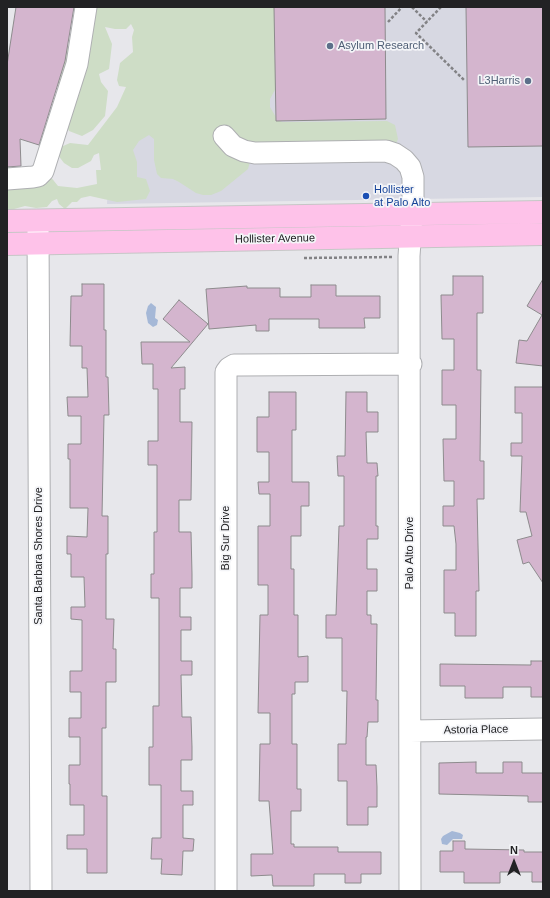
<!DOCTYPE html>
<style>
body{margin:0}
#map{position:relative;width:550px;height:898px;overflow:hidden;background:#e7e7eb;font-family:Helvetica,sans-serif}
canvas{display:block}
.frame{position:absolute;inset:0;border:8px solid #222224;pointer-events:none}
.north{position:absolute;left:494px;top:842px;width:40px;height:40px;-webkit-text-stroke:3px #f4f5f8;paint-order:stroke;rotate:0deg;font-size:11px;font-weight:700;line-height:16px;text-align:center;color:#222224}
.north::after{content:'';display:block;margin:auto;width:14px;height:18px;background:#222224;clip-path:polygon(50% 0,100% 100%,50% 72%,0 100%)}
</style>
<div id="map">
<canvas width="550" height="898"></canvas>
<div class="frame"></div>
<div class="north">N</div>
</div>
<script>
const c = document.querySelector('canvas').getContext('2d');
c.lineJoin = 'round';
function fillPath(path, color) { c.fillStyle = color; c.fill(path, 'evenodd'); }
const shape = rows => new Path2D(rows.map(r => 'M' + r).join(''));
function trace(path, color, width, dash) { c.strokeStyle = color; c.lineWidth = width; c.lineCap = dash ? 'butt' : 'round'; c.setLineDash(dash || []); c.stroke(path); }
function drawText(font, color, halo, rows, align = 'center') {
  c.font = font + ' Helvetica,sans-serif'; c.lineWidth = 3.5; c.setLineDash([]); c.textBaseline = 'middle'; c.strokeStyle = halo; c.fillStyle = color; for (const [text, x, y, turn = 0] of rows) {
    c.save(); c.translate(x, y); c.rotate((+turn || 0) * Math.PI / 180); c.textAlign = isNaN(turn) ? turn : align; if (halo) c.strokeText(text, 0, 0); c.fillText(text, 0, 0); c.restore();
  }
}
const built = shape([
 [153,7,543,7,543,197,107,204,108,184]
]);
const green = shape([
 [89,7,274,7,277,39,274,56,277,72,276,88,270,99,270,107,277,119,282,122,387,121,395,125,398,139,395,146,251,158,248,169,221,191,211,195,203,195,196,193,179,182,173,179,161,178,157,174,154,160,154,139,149,135,139,141,133,150,137,162,137,177,146,179,150,191,146,199,117,202,90,196,81,198,77,202,72,202,65,209,59,204,57,199,52,201,47,207,36,208,25,206,7,211,7,181,50,176,58,186,77,188,97,184,96,170,101,170,99,153,94,155,91,161,78,168,72,168,64,163,54,150,70,143,88,145,117,107,126,87,119,86,117,80,120,63,133,52,132,37,134,30,131,24,126,29,115,29,105,27,112,44,109,69,99,74,101,82,108,91,105,116,93,130,82,136,69,131,60,111,60,85,55,83,63,45,86,57,91,50,90,41,93,32,86,26]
]);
const water = shape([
 [151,303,156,307,155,318,158,320,157,325,153,327,148,323,146,313,148,306],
 [452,831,460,833,463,835,462,839,453,839,447,845,442,844,441,839,443,836]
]);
const building = shape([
 [16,7,74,7,65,61,39,145,20,139,21,166,7,167,7,65,16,7],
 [274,7,385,7,386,119,276,121,274,7],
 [466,7,543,7,543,146,468,147,466,7],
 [453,276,483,276,483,313,477,313,477,370,481,370,480,461,484,461,484,499,477,499,479,591,476,591,476,636,455,636,455,613,444,613,444,570,456,570,456,544,454,526,443,526,443,506,454,506,454,481,444,481,443,439,456,439,456,405,442,405,442,370,454,370,454,339,442,339,441,295,453,295,453,276],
 [543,279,543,366,516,363,519,340,527,341,542,315,527,306,543,279],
 [82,284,104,284,104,330,106,330,106,377,108,377,109,415,104,415,102,516,108,516,108,554,106,554,106,619,114,619,113,649,116,649,116,682,106,682,106,728,102,728,102,796,107,796,107,873,87,873,87,849,67,849,67,835,84,835,84,805,70,805,70,784,69,784,69,765,80,765,80,737,69,737,69,718,81,718,81,692,70,692,70,671,82,671,82,620,71,619,71,607,85,607,84,577,71,577,71,554,67,554,67,536,87,537,88,508,70,508,70,459,68,459,68,444,81,444,81,416,68,416,67,397,88,397,87,368,82,368,82,346,70,346,71,296,82,296,82,284],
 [311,285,336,285,336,296,380,296,380,318,364,318,365,328,319,328,319,319,269,319,269,331,256,331,256,325,209,329,206,289,247,286,247,288,280,288,280,297,311,297,311,285],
 [179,300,208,324,171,368,185,367,185,389,180,389,180,422,192,422,191,500,179,500,179,532,191,532,192,574,192,588,180,588,180,617,191,617,191,630,181,630,181,661,192,661,192,675,181,675,182,717,191,717,192,747,192,760,181,760,181,791,193,791,193,805,183,805,183,838,194,839,193,851,183,851,182,875,161,874,162,859,151,859,152,838,161,838,161,785,149,785,149,747,153,747,153,706,159,706,159,598,151,598,151,574,154,574,154,532,157,532,157,465,148,465,148,441,158,441,158,389,153,389,153,364,142,364,141,342,190,342,163,319,179,300],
 [515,387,543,387,543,583,529,562,523,564,517,540,532,536,526,512,520,512,522,456,511,456,511,443,522,443,522,413,515,413,515,387],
 [269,392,296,392,296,430,292,430,292,482,309,482,309,506,301,506,301,536,291,536,291,569,294,569,294,615,298,615,298,657,308,656,308,682,295,682,295,694,292,694,292,744,297,744,297,789,301,789,301,811,291,811,291,844,294,844,294,847,338,847,338,852,381,852,381,874,361,874,361,883,345,883,345,874,314,874,314,886,273,886,272,875,251,876,251,854,273,854,269,801,259,801,260,744,270,744,270,713,258,713,260,615,268,615,268,585,258,585,258,526,270,526,270,494,259,494,258,482,269,482,269,452,257,452,257,417,269,417,269,392],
 [346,392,367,392,367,412,378,412,378,432,366,432,367,463,377,463,378,476,376,476,376,526,378,526,378,539,367,539,367,569,377,569,377,591,367,591,367,615,371,615,371,624,377,624,376,700,378,700,378,722,368,722,367,737,366,737,366,765,376,765,377,787,377,807,368,807,368,825,347,825,347,781,338,781,338,744,346,744,347,691,342,691,342,638,326,638,326,615,336,615,339,526,344,526,344,476,338,476,337,456,345,456,346,392],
 [531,661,543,661,543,697,531,697,531,687,503,687,503,698,465,698,465,686,440,686,440,664,531,665,531,661],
 [476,762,476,773,503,773,503,762,522,762,522,773,543,773,543,802,528,802,528,796,439,794,439,763,476,762],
 [453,841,465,841,465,849,524,850,524,852,543,852,543,882,532,882,532,872,500,872,500,883,464,883,464,872,440,872,440,851,453,851,453,841]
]);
const path = shape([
 [412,7,427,22],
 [441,7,416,33,464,80],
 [388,22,402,7],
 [304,258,393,257]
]);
const minor = shape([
 [224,136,233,146,244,151,255,153,386,151,395,154,404,160,410,167,413,177,413,201,409,256,410,891],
 [7,179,33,177,38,176,43,171,77,64,86,7],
 [38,225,41,891],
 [410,731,543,729],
 [226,891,226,372,229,368,234,365,241,365,411,364]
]);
const major = shape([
 [7,221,543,212],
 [7,244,543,234]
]);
const markers = [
 [330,46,4,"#5c6f8a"],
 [528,81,4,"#5c6f8a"],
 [366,196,4,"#1a4fb4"]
];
const serviceNames = [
 ["Asylum Research",338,46],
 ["L3Harris",520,81,"right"]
];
const transitNames = [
 ["Hollister",374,190],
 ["at Palo Alto",374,203]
];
const streetNames = [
 ["Hollister Avenue",275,239,-1],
 ["Big Sur Drive",226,538,-90],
 ["Palo Alto Drive",410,553,-90],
 ["Santa Barbara Shores Drive",39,556,-90],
 ["Astoria Place",476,730,-1]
];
fillPath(built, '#d7d8e2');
fillPath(green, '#ceddc6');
fillPath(water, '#a5b8d7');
fillPath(building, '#d4b5ce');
trace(building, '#8d8b8d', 1);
trace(minor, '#aeafb2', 23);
trace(major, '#c6c6c6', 24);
trace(path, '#828285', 2.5, [3, 2]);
trace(minor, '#fff', 21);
trace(major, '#fec2e9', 22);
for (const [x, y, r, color] of markers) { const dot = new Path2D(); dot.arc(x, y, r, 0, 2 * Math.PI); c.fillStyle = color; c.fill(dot); trace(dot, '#f4f5f8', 1.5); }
drawText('11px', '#4e5e75', '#f4f5f8', serviceNames, 'left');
drawText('11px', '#164399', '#f4f5f8', transitNames, 'left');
drawText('11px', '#222224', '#f4f5f8', streetNames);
</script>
